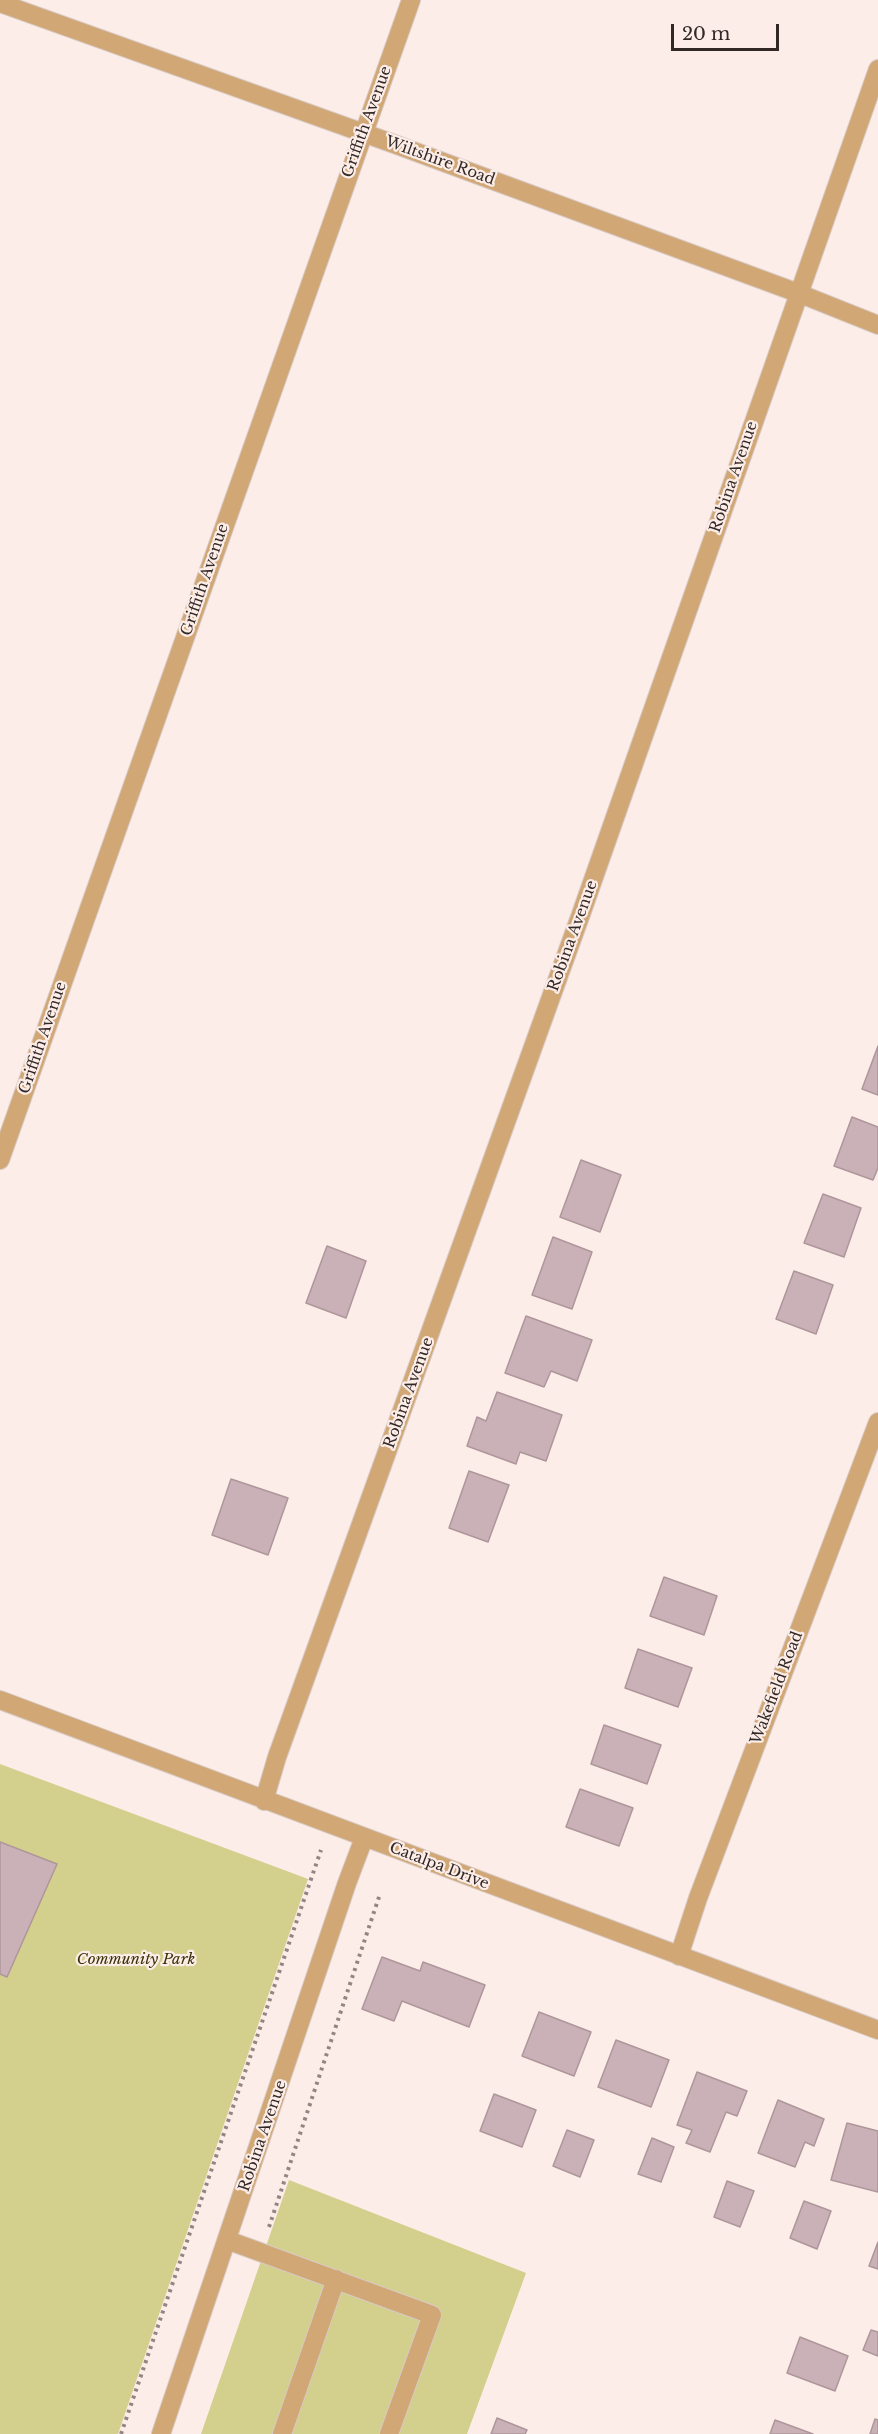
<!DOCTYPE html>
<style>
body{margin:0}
#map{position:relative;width:878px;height:2434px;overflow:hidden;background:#fcede8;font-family:"Libre Baskerville",serif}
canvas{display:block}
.scale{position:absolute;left:671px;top:24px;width:108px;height:27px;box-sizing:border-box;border:3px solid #322926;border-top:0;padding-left:8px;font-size:18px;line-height:21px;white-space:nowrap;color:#322926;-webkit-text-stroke:4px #fcede8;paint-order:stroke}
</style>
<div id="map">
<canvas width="878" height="2434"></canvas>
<div class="scale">20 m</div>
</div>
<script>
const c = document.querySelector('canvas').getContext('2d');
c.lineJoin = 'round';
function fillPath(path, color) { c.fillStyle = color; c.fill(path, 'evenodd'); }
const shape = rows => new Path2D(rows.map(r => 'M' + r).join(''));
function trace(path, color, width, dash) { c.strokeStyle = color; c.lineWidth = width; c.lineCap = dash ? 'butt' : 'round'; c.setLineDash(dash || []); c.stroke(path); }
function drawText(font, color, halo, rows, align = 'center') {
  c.font = font + ' "Libre Baskerville",serif'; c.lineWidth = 4.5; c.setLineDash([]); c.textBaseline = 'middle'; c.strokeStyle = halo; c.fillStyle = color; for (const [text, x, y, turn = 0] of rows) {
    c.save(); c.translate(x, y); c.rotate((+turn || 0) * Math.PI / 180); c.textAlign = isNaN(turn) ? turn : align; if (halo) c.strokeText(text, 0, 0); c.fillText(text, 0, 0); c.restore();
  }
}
const green = shape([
 [0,1764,308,1879,118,2434,0,2434],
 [289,2180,526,2273,467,2434,201,2434]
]);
const building = shape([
 [878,1046,878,1095,862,1089,878,1046],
 [852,1117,878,1127,878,1168,873,1180,834,1166,852,1117],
 [581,1160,621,1175,600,1232,560,1217,581,1160],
 [823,1194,861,1208,844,1257,804,1243,823,1194],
 [553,1237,592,1252,572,1309,532,1295,553,1237],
 [327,1246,366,1261,346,1318,306,1303,327,1246],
 [794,1271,833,1285,816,1334,776,1319,794,1271],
 [526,1316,592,1340,577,1381,551,1371,544,1387,505,1373,526,1316],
 [497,1392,562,1415,546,1461,520,1452,516,1464,467,1446,477,1417,486,1421,497,1392],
 [469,1471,509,1485,488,1542,449,1528,469,1471],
 [231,1479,288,1498,268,1555,212,1535,231,1479],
 [664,1577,717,1596,704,1635,650,1616,664,1577],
 [638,1649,692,1668,678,1707,625,1688,638,1649],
 [604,1725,661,1745,647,1784,591,1764,604,1725],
 [580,1789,633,1808,619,1846,566,1827,580,1789],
 [0,1842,57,1864,7,1977,0,1974,0,1842],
 [382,1957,420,1971,423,1962,485,1985,469,2027,402,2001,394,2021,362,2009,382,1957],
 [539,2012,591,2032,574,2076,522,2056,539,2012],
 [616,2040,669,2060,651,2107,598,2087,616,2040],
 [697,2072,747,2091,737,2116,726,2112,710,2152,686,2143,692,2130,677,2125,697,2072],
 [494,2094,536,2110,522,2147,480,2131,494,2094],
 [778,2100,824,2119,814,2146,805,2142,795,2167,758,2153,778,2100],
 [847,2123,878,2131,878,2192,831,2180,847,2123],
 [567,2130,594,2140,580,2177,553,2166,567,2130],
 [652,2138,674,2147,661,2182,638,2174,652,2138],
 [727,2181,754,2191,740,2227,714,2217,727,2181],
 [804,2201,831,2211,817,2249,790,2238,804,2201],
 [878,2242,878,2269,869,2266,878,2242],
 [871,2330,878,2332,878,2356,863,2350,871,2330],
 [800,2337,848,2356,835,2391,787,2373,800,2337],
 [497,2418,527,2430,525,2434,491,2434,497,2418],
 [875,2419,878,2420,878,2434,870,2434,875,2419],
 [775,2420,813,2434,770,2434,775,2420]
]);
const path = shape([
 [269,2227,380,1894],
 [121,2434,321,1850]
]);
const minor = shape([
 [0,3,397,145,798,293,878,325],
 [0,1160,411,0],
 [0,1700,878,2030],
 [264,1801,277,1757,581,914,878,69],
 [679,1956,698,1898,878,1422],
 [227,2240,432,2315,389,2434],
 [161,2434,347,1883,364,1838],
 [282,2434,336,2279]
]);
const streetNames = [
 ["Griffith Avenue",367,122,-70],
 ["Wiltshire Road",440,161,20],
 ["Robina Avenue",734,477,-71],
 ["Griffith Avenue",205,580,-71],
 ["Robina Avenue",573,936,-70],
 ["Griffith Avenue",43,1038,-71],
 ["Robina Avenue",409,1393,-70],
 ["Wakefield Road",777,1688,-69],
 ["Catalpa Drive",439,1866,21],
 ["Robina Avenue",263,2136,-71]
];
const parkNames = [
 ["Community Park",136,1960]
];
fillPath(green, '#d3cf8c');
fillPath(building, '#cab1b7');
trace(building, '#ae969b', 1.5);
trace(minor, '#d8cac5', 20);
trace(path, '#928682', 4, [3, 4.5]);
trace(minor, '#d0a775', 18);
drawText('15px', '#322926', '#fcede8', streetNames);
drawText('italic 15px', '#373407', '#fcede8', parkNames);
</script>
